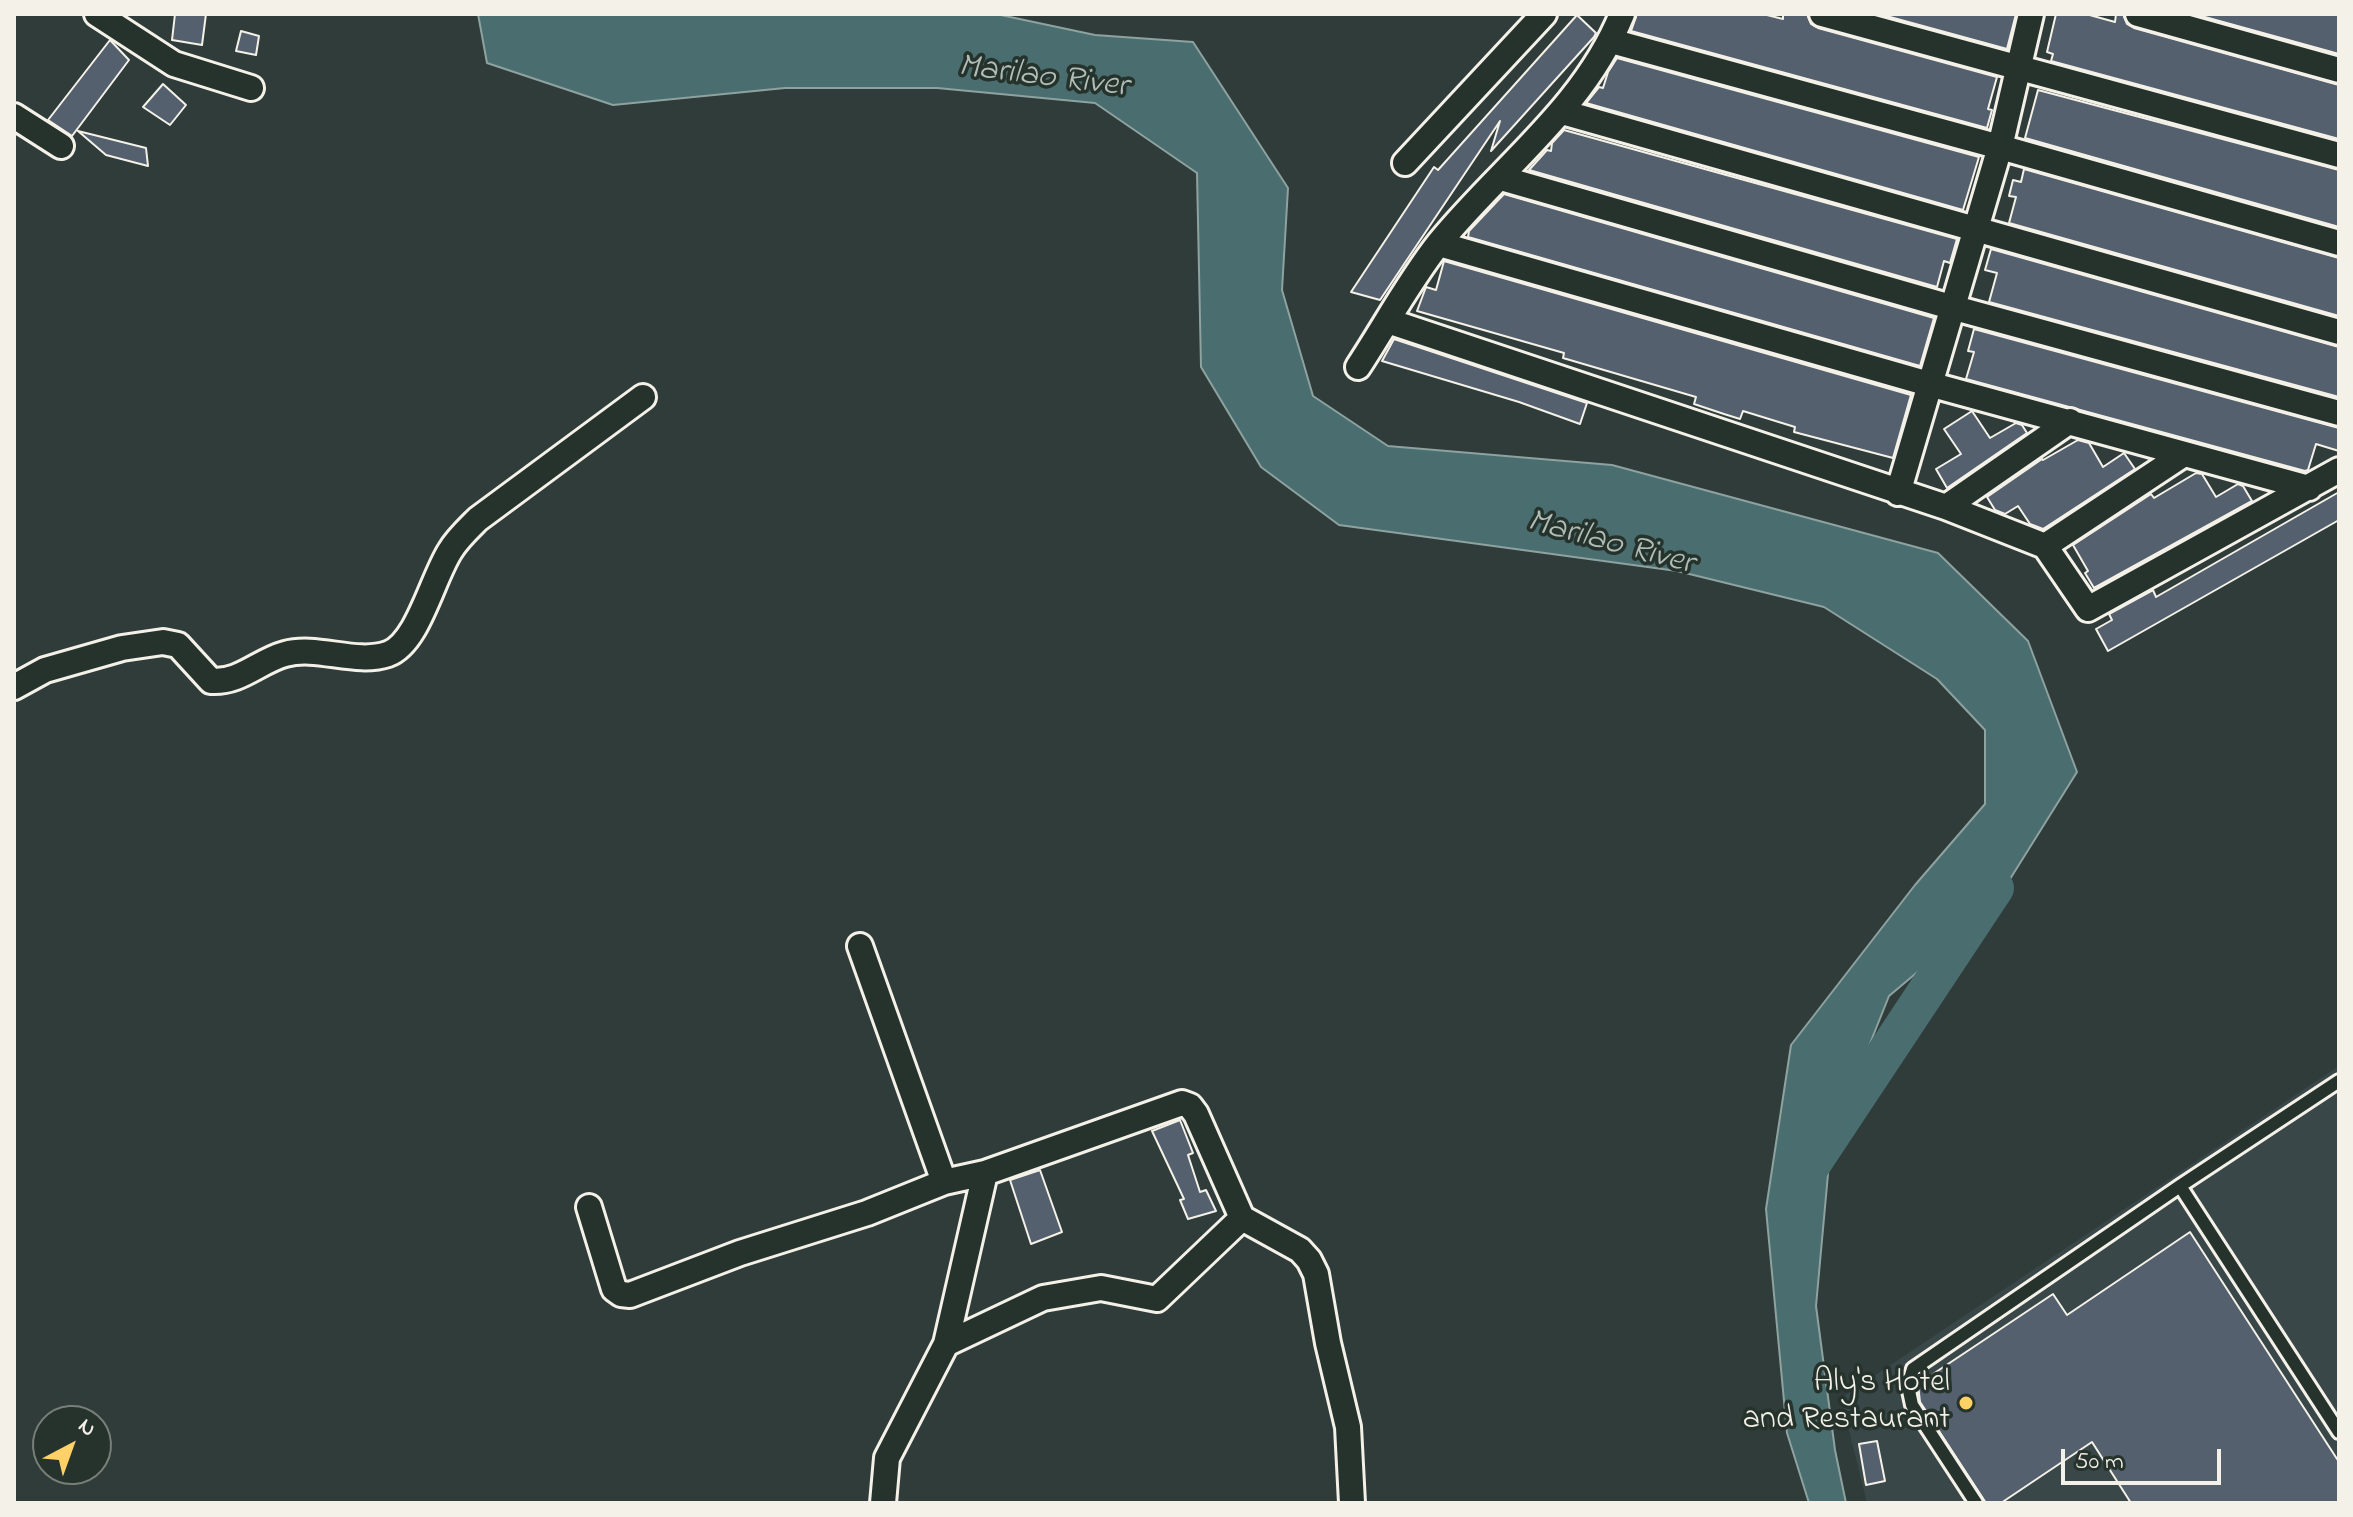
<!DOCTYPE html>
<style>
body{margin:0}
#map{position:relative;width:2353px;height:1517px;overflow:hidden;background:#2f3c3a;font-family:"Indie Flower",sans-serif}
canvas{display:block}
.frame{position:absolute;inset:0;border:16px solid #f4f1e8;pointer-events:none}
.north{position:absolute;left:32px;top:1405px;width:80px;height:80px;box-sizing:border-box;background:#26332d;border:2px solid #787f78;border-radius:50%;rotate:41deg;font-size:22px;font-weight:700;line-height:32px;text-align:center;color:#f4f1e8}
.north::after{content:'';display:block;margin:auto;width:28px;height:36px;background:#ffd166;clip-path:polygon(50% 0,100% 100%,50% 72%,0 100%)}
.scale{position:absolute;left:2061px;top:1449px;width:160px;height:36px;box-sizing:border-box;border:4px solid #f4f1e8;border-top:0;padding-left:10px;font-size:24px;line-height:28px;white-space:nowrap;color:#f4f1e8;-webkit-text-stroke:6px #26332d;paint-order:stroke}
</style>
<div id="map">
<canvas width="2353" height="1517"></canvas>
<div class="frame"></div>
<div class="north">N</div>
<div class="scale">50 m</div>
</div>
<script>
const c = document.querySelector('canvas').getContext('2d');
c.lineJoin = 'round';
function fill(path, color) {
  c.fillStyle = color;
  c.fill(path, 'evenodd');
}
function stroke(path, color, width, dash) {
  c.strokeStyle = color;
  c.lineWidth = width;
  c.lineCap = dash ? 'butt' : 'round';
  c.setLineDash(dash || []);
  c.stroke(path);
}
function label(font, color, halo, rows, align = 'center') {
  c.font = font + ' "Indie Flower",sans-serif';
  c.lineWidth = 7;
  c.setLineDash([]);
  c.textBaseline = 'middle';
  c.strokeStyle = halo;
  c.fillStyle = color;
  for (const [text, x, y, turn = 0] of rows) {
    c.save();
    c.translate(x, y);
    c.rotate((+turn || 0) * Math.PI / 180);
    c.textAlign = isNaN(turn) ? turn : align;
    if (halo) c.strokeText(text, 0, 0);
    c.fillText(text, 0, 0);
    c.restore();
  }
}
fill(new Path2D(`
 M2339 1066V1503H1867L1841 1398Z`), '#3a4749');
const water = new Path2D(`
 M478 14H996L1095 35 1193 42 1288 188 1282 290 1313 396 1388 446 1612 465 1938 553 2028 641 2077 772 1990 911 1889 996 1831 1141 1816 1306 1835 1450 1846 1503H1809L1787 1433 1766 1209 1791 1045 1915 885 1985 804V730L1937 679 1824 607 1677 571 1339 525 1261 467 1201 367 1197 173 1095 103 937 88H785L613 105 487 63Z`);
fill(water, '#4a6e6f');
stroke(water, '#8ea29f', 2);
stroke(new Path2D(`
 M1810 1167 1995 888`), '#4a6e6f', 38);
const building = new Path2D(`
 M175 14H206L202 45 172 40Z
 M1637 14H1763L1783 19V14H1807L1811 24 1818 28 1997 77 1988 109 1992 110 1987 128 1631 31Z
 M1879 14H2016L2007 49Z
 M2056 14H2086L2115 22 2116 14H2123L2127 24 2134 28 2339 85V139L2051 61 2053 54 2047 52Z
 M2194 14H2339V54Z
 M1577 15 1596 33 1594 37 1491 151 1500 121 1380 300 1351 292 1434 167 1438 170Z
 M241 31 259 36 256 55 236 51Z
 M110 40 129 60 72 136 48 120Z
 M1617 58 1979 157 1963 210 1586 103 1599 87 1603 88 1608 72Z
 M163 84 186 105 170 125 143 107Z
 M2038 90 2339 170V227L2025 138Z
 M1564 130 1957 239 1950 263 1944 261 1937 287 1529 170 1547 150 1551 151 1552 143Z
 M78 131 146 148 148 166 106 155Z
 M2024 169 2339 258V316L2009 223 2016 197 2009 196 2013 180 2021 182Z
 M1504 194 1934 318 1920 366 1468 237 1469 231Z
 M1991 249 2339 347V397L1989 302 1997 273 1985 270Z
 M1444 261 1911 395 1893 458 1794 432 1795 427 1743 411 1740 419 1724 414 1694 404 1696 397 1563 358 1564 353 1417 311 1426 287 1436 290Z
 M1974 329 2339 428V451L2316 444 2308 470 2305 471 1966 379 1974 352 1968 351Z
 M1394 339 1587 403 1580 424 1519 402 1382 361Z
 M1972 411 1990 438 2016 423 2022 425 2027 433 1947 488 1936 469 1961 454 1944 429Z
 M2078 440 2089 443 2103 467 2124 453 2135 469 2043 529 2030 524 2018 506 2005 514 1995 510 1987 497 2042 459 2043 460Z
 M2196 473 2202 474 2216 497 2238 484 2243 486 2252 501 2094 588 2085 573 2088 571 2073 545 2151 494 2154 498Z
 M2339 492V520L2108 651 2096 629 2112 620 2109 614 2153 590 2156 597Z
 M1180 1120 1193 1153 1188 1155 1200 1192 1206 1190 1216 1211 1188 1219 1180 1200 1184 1199 1152 1131Z
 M1040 1170 1062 1232 1031 1244 1010 1180Z
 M2190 1232 2339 1462V1503H2131L2092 1442 2001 1503H1986L1920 1402 1918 1384 2053 1294 2067 1315Z
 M1877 1441 1885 1481 1866 1485 1859 1444Z`);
fill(building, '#54606d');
stroke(building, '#f4f1e8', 2);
const lane = new Path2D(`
 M2180 1186 2339 1432
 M1976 1503 1912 1405 1908 1386 1913 1369 2180 1186 2339 1081`);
const street = new Path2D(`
 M97 14 174 64 251 88
 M1822 14 2339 155
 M2138 14 2339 70
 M1611 41 2000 147 2339 243
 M1562 112 2339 332
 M14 116 61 146
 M1405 163 1544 14
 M1501 178 1951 307 2339 413
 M1439 244 1929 384 2309 488
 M1388 321 1946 507 2045 546 2088 609 2339 470
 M1358 367C1385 326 1409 281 1439 243 1501 167 1584 108 1622 14
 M1898 493 2000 147 2031 14
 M1946 507 2070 421
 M2045 546 2184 454
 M14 687 45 670 122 648 163 642 178 645 211 681C240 683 259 661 285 654 318 645 355 665 388 654 418 643 432 579 450 551 457 539 468 529 478 519L643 397
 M860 946 944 1182
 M589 1207 614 1289 621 1294 630 1295 740 1253 867 1213 944 1182 985 1173 1182 1103 1190 1106 1196 1114 1242 1218 1300 1250 1309 1260 1316 1274 1328 1343 1348 1427 1352 1503
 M946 1344 1043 1298 1101 1288 1157 1299 1242 1218
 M883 1503 887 1458 946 1344 985 1173`);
stroke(lane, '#f4f1e8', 18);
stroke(street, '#f4f1e8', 30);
stroke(lane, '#26332d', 12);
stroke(street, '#26332d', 24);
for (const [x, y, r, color] of [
 [1966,1403,8,"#ffd166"]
]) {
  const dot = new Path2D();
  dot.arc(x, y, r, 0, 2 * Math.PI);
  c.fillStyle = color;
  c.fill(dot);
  stroke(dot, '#26332d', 3);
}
label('32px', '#f4f1e8', '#26332d', [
 ["Aly's Hotel",1950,1385],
 ["and Restaurant",1950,1422]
], 'right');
label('italic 34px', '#b0bdb8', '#26332d', [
 ["Marilao River",1043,79,7],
 ["Marilao River",1610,545,15]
]);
</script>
